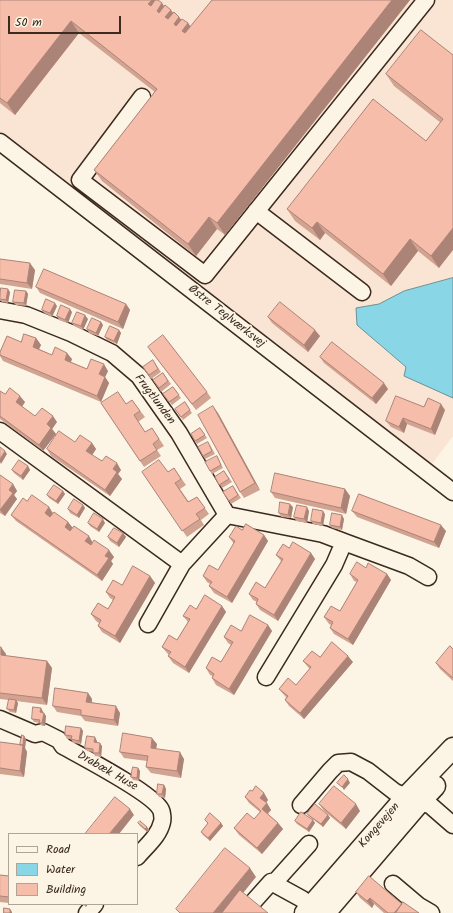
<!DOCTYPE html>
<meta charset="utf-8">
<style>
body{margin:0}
#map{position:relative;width:453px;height:913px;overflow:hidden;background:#fcf5e5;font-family:Kalam,sans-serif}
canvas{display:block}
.legend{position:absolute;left:8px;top:833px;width:130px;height:72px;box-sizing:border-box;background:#fcf5e5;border:1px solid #afa495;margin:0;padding:5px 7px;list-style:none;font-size:12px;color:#3b2a1e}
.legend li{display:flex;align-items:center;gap:8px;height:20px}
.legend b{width:20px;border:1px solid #afa495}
.scale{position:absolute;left:8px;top:16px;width:113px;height:18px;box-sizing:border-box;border:2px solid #3b2a1e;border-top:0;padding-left:5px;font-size:12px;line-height:14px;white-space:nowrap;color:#3b2a1e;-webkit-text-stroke:3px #fcf5e5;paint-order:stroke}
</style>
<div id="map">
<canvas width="453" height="913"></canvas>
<ul class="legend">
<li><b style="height:5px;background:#fcf5e5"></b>Road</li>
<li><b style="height:11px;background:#88d6e6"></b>Water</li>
<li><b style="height:11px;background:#f5bdaa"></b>Building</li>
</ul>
<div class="scale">50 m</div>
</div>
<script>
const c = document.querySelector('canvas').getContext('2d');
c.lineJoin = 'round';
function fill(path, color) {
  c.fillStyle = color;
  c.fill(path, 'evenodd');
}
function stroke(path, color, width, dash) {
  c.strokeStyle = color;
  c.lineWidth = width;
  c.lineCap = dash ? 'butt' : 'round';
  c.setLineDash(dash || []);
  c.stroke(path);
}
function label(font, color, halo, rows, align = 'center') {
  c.font = font + ' Kalam,sans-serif';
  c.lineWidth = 3.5;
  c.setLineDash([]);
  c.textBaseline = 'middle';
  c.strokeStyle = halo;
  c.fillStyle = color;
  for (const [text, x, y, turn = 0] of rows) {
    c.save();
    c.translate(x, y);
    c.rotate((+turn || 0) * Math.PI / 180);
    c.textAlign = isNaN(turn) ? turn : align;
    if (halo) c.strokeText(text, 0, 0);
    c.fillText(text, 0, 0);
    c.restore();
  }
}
fill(new Path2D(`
 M0 0H453V278L404 291 379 304 356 308 379 345 406 367 404 376 453 398V436L429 468 0 134Z`), '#fae4d3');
const water = new Path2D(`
 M453 278V398L404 376 406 367 357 325 356 308 379 304 404 291Z`);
fill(water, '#88d6e6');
stroke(water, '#699196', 1);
const minor = new Path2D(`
 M142 97 80 180 205 275 426 0
 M0 142 453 492
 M256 211 362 292
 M0 310 26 315 71 333 112 353 139 376 179 433 227 515
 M0 431 182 564
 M148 624 182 564 227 515 323 534 344 542
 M266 677 334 565 344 542 409 566 428 577
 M0 719 35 734 43 732 59 740 63 746C81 756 154 794 161 810 162 812 163 819 162 822 159 836 146 846 137 857
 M301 805 330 771 338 763 351 762 368 771 395 792 419 803 430 805 453 825
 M274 883 309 844
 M393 884 419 906 431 913
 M254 901 271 882 302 899 318 913
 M87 913 95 904`);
const major = new Path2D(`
 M305 913 406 797 453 748
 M325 913 419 803 435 786`);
stroke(minor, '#3b2a1e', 19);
stroke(major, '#3b2a1e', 23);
stroke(minor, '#fcf5e5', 16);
stroke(major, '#fcf5e5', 20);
fill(new Path2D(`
 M0 0 164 6 179 17 181 20 188 23 191 27 212 0H410L225 235 217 229 196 256 102 181 94 170 155 92 79 33 15 115 0 103Z
 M453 55 439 268 418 251 391 286 325 233 320 240 295 221 287 209 426 141 441 123 394 86 386 74Z
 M0 259 35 270 32 289 0 284Z
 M36 287 126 304 130 310 123 329 40 293Z
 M26 291 28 294 26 306 16 305 13 302Z
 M10 292 8 303 2 302 0 300V294Z
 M57 306 52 317 44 313 42 310Z
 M72 312 68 323 59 320 57 316Z
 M268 317 320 336 308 352 272 323Z
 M88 319 83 330 74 326 72 323Z
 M101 322 103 325 98 336 89 333 87 329Z
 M119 330 121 333 117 344 107 340 105 337Z
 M36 338 41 345 39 349 52 355 72 359 71 362 87 369 108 371 105 377 109 383 101 402 3 361 0 356V352L21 342Z
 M148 347 207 392 211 398 196 410Z
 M320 357 388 389 376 404 324 363Z
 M153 360 161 372 151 379 143 367Z
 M163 373 171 384 161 392 153 380Z
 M173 387 181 398 172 405 163 394Z
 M0 391 5 394 25 402 22 407 35 416 57 422 52 429 56 434 43 451 0 419Z
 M132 400 145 417 138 422 145 432 152 428 164 446 157 450 161 456 144 467 101 403 126 404Z
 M185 402 192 413 183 420 175 409Z
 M424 407 445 410 435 435 407 424 404 433 391 427 386 421Z
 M218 413 260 490 244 498 240 492Z
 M200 428 207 438 197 444 191 434Z
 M75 442 92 443 96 449 92 455 102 461 121 470 118 474 122 479 110 496 51 456 47 449Z
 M210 445 215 454 205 459 203 456Z
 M217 456 223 468 212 474 210 471Z
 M28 466 30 470 23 480 14 473 12 470Z
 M174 468 186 485 180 489 189 502 197 497 209 514 201 520 204 525 187 537 142 472H168Z
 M224 471 232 482 222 488 215 477Z
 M0 475 13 484 17 491 14 495 17 499 5 516 0 513Z
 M233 486 241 498 231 504 223 492Z
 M345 489 350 496 346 514 275 498 271 492Z
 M63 491 65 494 58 504 49 498 47 495Z
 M27 501 49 507 53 513 68 522 72 528 114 557 111 561 113 564 102 581 16 521 11 515Z
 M83 505 85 508 79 518 70 513 68 509Z
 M293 507 291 518 281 517 279 513Z
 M309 511 307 523 296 521 294 517Z
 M352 511 446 531 439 548 357 517Z
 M325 514 323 526 313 524 311 521Z
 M344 519 342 530 332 528 330 525Z
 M88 523H105L99 532 90 526Z
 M242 530 264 535 268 541 232 603 214 593 209 586 210 584 207 582 203 576 218 570 234 544 229 537Z
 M123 533 126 537 119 547 110 541 108 537Z
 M289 548 311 553 315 559 278 621 260 610 256 604 257 602 253 600 249 594 265 588 281 561 276 555Z
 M366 568 387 574 391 580 353 645 334 634 330 628 331 625 329 624 324 617 340 611 357 582 354 581 350 574Z
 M150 576 155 583 120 643 102 632 98 626 99 623 96 621 91 614 108 609 113 600 110 598 106 592 122 585Z
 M222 606 226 612 189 673 173 663 168 656 169 655 167 653 162 647 177 640 188 622 183 616 196 609Z
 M268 625 272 631 234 695 216 685 212 678 213 676 210 675 206 668 221 662 231 645 228 643 224 637 241 631Z
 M0 647 6 654V656L47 661 52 668 47 705 16 701 18 703 16 713 10 712 7 709 9 700 0 699Z
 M453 649V681L440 669 436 663Z
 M320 657 353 662 304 719 289 706 285 700 286 697 284 695 279 689 296 685 310 669 308 667 303 661Z
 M88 693 92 699V702L120 713 118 726 85 721 81 716 57 712 53 706Z
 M41 708 43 712V713L46 716 45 726H42L40 723 34 722 32 719Z
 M81 728 83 731 81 744 73 743 71 739H67L65 735Z
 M24 736 26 739 25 748 27 752 24 777 0 774V742L20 745Z
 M97 741V743L102 746 101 757 95 756 93 752 87 751 85 748Z
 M157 744 156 749 184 759 181 778 151 773 146 767 147 761 124 758 120 752Z
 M138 768 140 771 139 781 133 780 131 777Z
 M164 785 166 789 165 798 159 797 157 794Z
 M252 791 264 793 268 800 266 802 271 810 268 814 278 823 283 829 262 854 239 835 234 828 254 819 260 812 249 803 245 797Z
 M319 804 360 811 346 829 324 811Z
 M307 814 328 815 330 818 323 827 310 817Z
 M205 820 221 823 223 826 210 841 203 835 201 832 208 824Z
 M313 820 315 823 309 832 297 824 295 821Z
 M138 823 147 827 149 830 147 832 140 826Z
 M0 875 9 876V903L0 902Z
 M356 892 402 904 419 913H384L374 904 372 908 360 898Z`), '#d3a392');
fill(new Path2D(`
 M152 0H156L162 3 169 13 171 10 177 19 179 17 186 26 188 23 196 35 191 42 148 4Z
 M392 0H410L225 235 217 223Z
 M71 21 79 33 15 115 7 103Z
 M209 217 217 229 196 256 188 244Z
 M317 222 325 233 320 240 312 228Z
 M453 228V250L439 268 431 256Z
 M410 239 418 251 391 286 383 274Z
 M30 263 35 270 32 289 27 283Z
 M8 289 10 292 8 303 6 300Z
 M26 291 28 294 26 306 24 303Z
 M55 303 57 306 52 317 50 313Z
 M126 304 130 310 123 329 118 322Z
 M70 309 72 312 68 323 65 320Z
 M85 315 88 319 83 330 81 326Z
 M101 322 103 325 98 336 96 333Z
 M119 330 121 333 117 344 114 341Z
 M315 330 320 336 308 352 304 345Z
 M36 338 41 345 37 353 33 347Z
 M67 353 72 359 69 366 65 360Z
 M104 364 108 371 105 377 109 383 101 402 97 396 99 374Z
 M384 383 388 389 376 404 372 398Z
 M20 396 25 402 20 409 16 402Z
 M441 404 445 410 435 435 431 429Z
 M213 406 218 413 260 490 255 483Z
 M53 416 57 422 52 429 56 434 43 451 39 445 47 424Z
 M403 418 407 424 404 433 399 427Z
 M92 443 96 449 91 457 86 451Z
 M5 451 7 454 1 464 0 462V459Z
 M117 463 121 470 118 474 122 479 110 496 105 490 113 469Z
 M28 466 30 470 23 480 21 476Z
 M13 484 17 491 14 495 17 499 5 516 0 510 9 490Z
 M345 489 350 496 346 514 341 508Z
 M63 491 65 494 58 504 56 501Z
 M290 504 293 507 291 518 288 515Z
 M83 505 85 508 79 518 77 515Z
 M49 507 53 514 49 520 45 513Z
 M307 507 309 511 307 523 304 519Z
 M323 511 325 514 323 526 321 523Z
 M342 515 344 519 342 530 340 527Z
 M103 519 105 523 99 532 97 529Z
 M68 522 73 528 69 533 65 527Z
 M441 525 446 531 439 548 434 542Z
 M123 533 126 537 119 547 117 543Z
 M264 535 268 541 232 603 227 597Z
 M89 536 93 543 90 548 85 541Z
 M109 550 114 557 111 561 113 564 102 581 97 575 105 556Z
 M311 553 315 559 278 621 274 615Z
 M387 574 391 580 353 645 348 639Z
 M150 576 155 583 120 643 115 636Z
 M222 606 226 612 189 673 185 667Z
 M268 625 272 631 234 695 229 689Z
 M1 647 6 654 5 662 1 655Z
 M348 656 353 662 304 719 300 713Z
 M47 661 52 668 47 705 42 698Z
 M88 693 92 699 91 708 86 702Z
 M16 700 18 703 16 713 14 710Z
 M116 706 120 713 118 726 114 720Z
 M41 708 43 712V716L40 712Z
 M44 713 46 716 45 726 42 723Z
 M81 728 83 731 81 744 79 741Z
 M24 736 26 739 25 748 27 752 24 777 20 771Z
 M95 737 97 741V745L94 742Z
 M152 738 157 744 155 754 151 748Z
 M100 743 102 746 101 757 99 753Z
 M180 752 184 759 181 778 177 771Z
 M138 768 140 771 139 781 137 778Z
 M348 779 350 783 344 790 342 787Z
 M164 785 166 789 165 798 162 794Z
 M264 793 268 800 265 804 260 798Z
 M267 803 271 810 266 815 262 809Z
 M356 804 360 811 346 829 341 823Z
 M130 809 134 815 119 834H109Z
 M328 815 330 818 323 827 321 824Z
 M313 820 315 823 309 832 307 829Z
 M221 823 223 826 210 841 208 838Z
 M278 823 283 829 262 854 257 848Z
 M147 827 149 830 147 832 145 829Z
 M250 868 256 877 227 913H213Z
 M370 898 374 904 372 908 367 901Z
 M83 904H88L86 907Z
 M10 909 12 912V913H10Z`), '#ac8477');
const building = new Path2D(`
 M0 0H152L148 4 151 6 155 0H158L162 3 157 11 159 13 165 5 171 10 165 17 168 19 174 12 179 17 174 24 176 26 182 19 188 23 182 31 185 33 212 0H392L217 223 209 217 188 244 94 170 157 89 71 21 7 103 0 98Z
 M421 30 453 55V228L431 256 410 239 383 274 317 222 312 228 287 209 373 99 426 141 443 119 386 74Z
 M0 259 30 263 27 283 0 279Z
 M44 269 126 304 118 322 36 287Z
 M1 288 8 289 6 300 0 299Z
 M15 290 26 291 24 303 13 302Z
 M46 299 55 303 50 313 42 310Z
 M280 302 315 330 304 345 268 317Z
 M61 305 70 309 65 320 57 316Z
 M77 312 85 315 81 326 72 323Z
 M92 318 101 322 96 333 87 329Z
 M110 326 119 330 114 341 105 337Z
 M24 334 36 338 33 347 52 355 55 347 67 353 65 360 87 369 91 359 104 364 99 374 105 377 97 396 0 355V352L7 336 21 342Z
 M163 335 207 392 192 404 148 347Z
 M332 342 384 383 372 398 320 357Z
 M153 360 158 369 149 375 143 367Z
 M163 373 168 381 159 388 153 380Z
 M173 387 179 395 169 402 163 394Z
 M10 388 20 396 16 402 35 416 42 408 53 416 47 424 51 428 39 445 0 416V391L5 394Z
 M118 392 126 404 132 400 140 411 134 415 145 432 152 428 159 439 153 444 157 450 140 461 101 403Z
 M396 396 424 407 428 398 441 404 431 429 403 418 399 427 386 421Z
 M185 402 190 410 181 417 175 409Z
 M213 406 255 483 240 492 198 415Z
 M200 428 205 435 195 441 191 434Z
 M59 431 75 442 80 435 92 443 86 451 102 461 106 456 117 463 113 469 117 472 105 490 47 449Z
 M208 442 212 451 203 456 198 447Z
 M0 447 5 451 0 459Z
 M217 456 221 465 210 471 205 462Z
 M19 460 28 466 21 476 12 470Z
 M159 460 168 472 174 468 181 479 175 483 188 502 197 497 205 508 196 514 200 519 182 531 142 472Z
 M224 471 229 479 219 485 215 477Z
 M275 473 345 489 341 508 271 492Z
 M0 475 13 484 9 490 13 493 0 510Z
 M54 485 63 491 56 501 47 495Z
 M233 486 238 495 229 501 223 492Z
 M359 494 441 525 434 542 352 511Z
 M32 495 49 507 45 513 50 517 54 512 68 522 65 527 70 531 74 526 89 536 85 541 91 545 94 540 109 550 105 556 109 558 97 575 11 515 23 498 27 501Z
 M74 499 83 505 77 515 68 509Z
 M280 502 290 504 288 515 279 513Z
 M297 505 307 507 304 519 294 517Z
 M313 509 323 511 321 523 311 521Z
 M94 513 103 519 97 529 88 523Z
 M332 513 342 515 340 527 330 525Z
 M246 524 264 535 227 597 209 586 212 582 203 576 209 565 218 570 235 541 229 537 236 526 242 530Z
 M114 528 123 533 117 543 108 537Z
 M293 542 311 553 274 615 256 604 258 599 249 594 256 582 265 588 283 559 276 555 283 544 289 548Z
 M357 562 366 568 368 563 387 574 348 639 330 628 333 622 324 617 331 606 340 611 358 580 350 574Z
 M133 566 150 576 115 636 98 626 101 620 91 614 98 603 108 609 115 597 106 592 113 580 122 585Z
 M205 595 222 606 185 667 168 656 171 652 162 647 169 635 177 640 190 619 183 616 190 605 196 609Z
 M250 615 268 625 229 689 212 678 214 674 206 668 212 657 221 662 233 642 224 637 231 625 241 631Z
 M332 642 348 656 300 713 285 700 288 696 279 689 288 678 296 685 311 667 303 661 312 651 320 657Z
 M450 646 453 649V678L436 663Z
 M0 647H1V655L47 661 42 698 0 693Z
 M55 688 88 693 86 702 116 706 114 720 81 715V710L53 706Z
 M9 699 16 700 14 710 7 709Z
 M33 707 41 708 40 712 44 713 42 723H39L40 720 32 719Z
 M66 726 81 728 79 741 71 739 72 736 65 735Z
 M123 733 152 738 151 748 180 752 177 771 146 767 148 756 120 752Z
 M22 735 24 736 23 745H20Z
 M87 736 95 737 94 742 100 743 99 753H93V749L85 748Z
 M0 742 23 745 20 771 0 768Z
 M133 767 138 768 137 778 131 777Z
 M344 775 348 779 342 787 337 783Z
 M158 784 164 785 162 794H157Z
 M256 786 264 793 260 798 267 803 262 809 278 823 257 848 234 828 247 813 254 819 261 811 245 797 250 790 252 791Z
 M334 786 356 804 341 823 319 804Z
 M115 797 130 809 109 834H85Z
 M315 804 328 815 321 824 307 814Z
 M301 812 313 820 307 829 295 821Z
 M210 813 221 823 208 838 201 832 208 823 205 820Z
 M140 821 147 827 145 829 138 823Z
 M225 848 250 868 213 913H180L176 909Z
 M0 875 9 876V897L0 896Z
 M369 876 402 904 394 913H388L370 898 367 901 356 892Z
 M240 890 268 913H222Z
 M403 902 419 913H396Z
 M4 908 10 909V913H4Z`);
fill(building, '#f5bdaa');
stroke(building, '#ac8477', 1);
label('12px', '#3b2a1e', '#fcf5e5', [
 ["Østre Teglværksvej",226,317,38],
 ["Frugtlunden",154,400,53],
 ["Drabæk Huse",107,772,30],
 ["Kongevejen",380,826,-49]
]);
</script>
